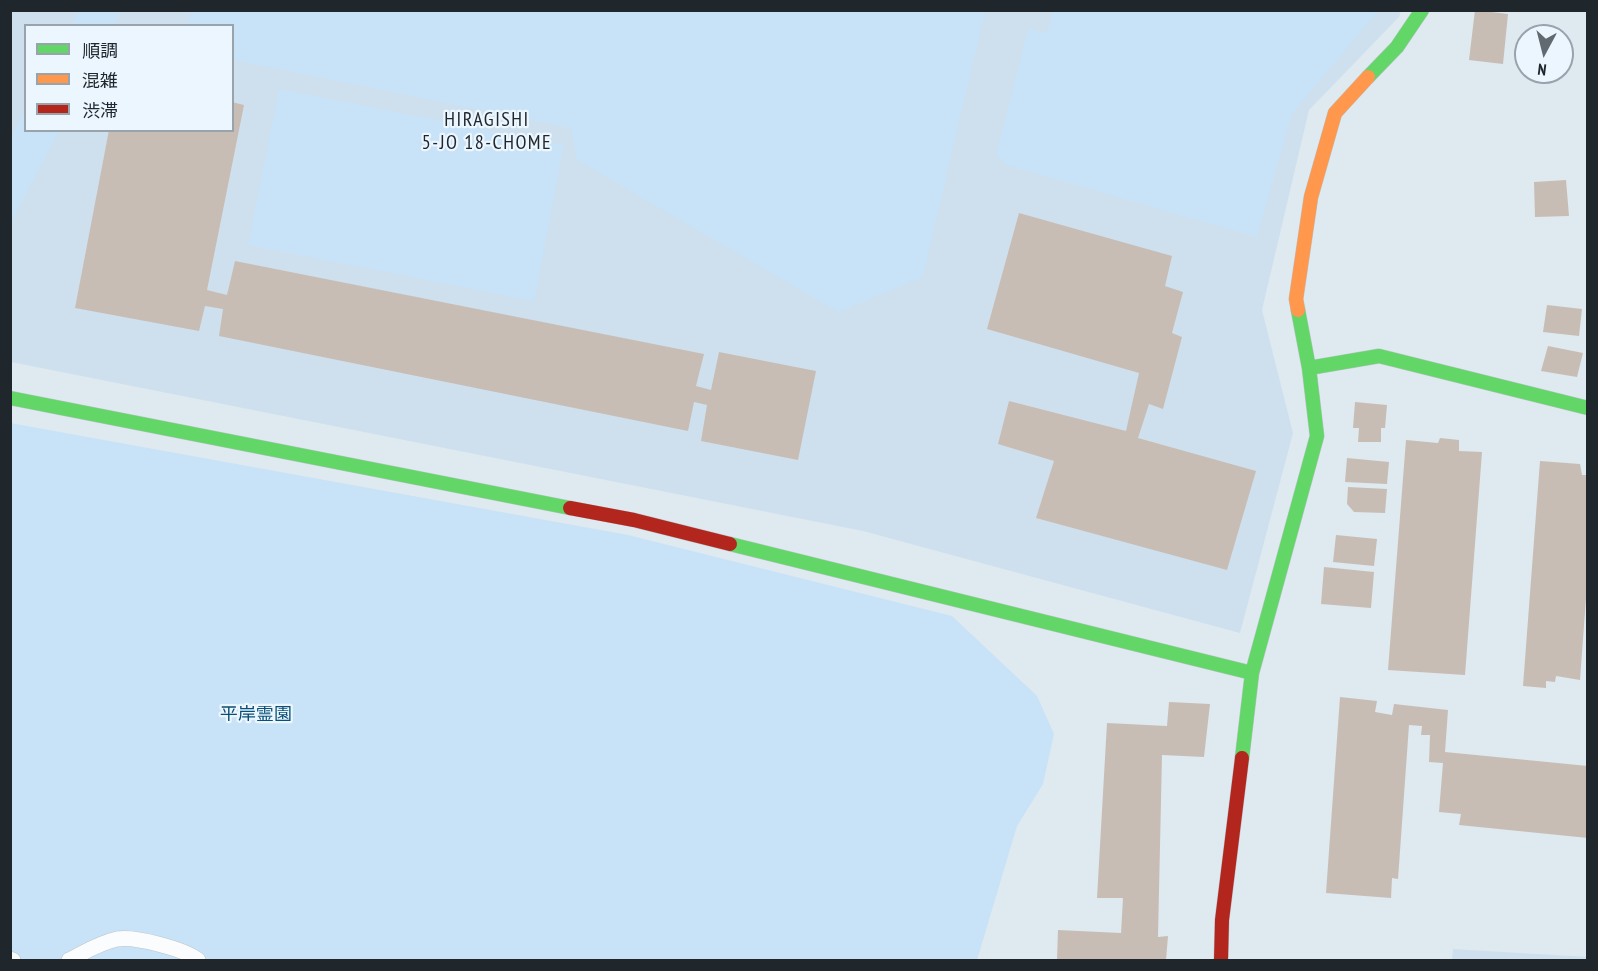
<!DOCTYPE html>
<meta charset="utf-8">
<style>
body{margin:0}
#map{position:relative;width:1598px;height:971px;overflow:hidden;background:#dfe9f0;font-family:"PT Sans Narrow","Noto Sans JP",sans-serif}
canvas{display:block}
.frame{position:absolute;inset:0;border:12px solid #1f262c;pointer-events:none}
.legend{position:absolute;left:24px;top:24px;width:210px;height:108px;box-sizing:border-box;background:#ebf6ff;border:2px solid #99a3ab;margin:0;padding:8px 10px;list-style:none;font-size:18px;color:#1f262c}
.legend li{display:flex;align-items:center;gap:12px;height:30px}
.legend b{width:30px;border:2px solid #99a3ab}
.north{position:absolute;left:1514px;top:24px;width:60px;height:60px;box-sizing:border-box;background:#ebf6ff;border:2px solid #99a3ab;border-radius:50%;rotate:187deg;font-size:16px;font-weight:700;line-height:24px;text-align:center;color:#1f262c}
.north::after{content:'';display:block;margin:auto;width:21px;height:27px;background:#626a71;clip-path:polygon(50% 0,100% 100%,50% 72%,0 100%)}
</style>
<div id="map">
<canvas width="1598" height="971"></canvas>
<div class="frame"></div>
<ul class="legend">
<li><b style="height:8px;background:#63d668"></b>順調</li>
<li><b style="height:8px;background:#ff974d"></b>混雑</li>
<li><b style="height:8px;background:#b3261e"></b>渋滞</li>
</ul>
<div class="north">N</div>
</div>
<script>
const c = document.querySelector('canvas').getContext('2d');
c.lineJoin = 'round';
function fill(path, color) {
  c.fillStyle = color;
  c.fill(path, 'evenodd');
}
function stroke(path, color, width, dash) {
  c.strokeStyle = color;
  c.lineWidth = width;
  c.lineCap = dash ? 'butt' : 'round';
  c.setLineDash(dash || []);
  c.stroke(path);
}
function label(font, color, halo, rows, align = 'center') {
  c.font = font + ' "PT Sans Narrow","Noto Sans JP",sans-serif';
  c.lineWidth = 4.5;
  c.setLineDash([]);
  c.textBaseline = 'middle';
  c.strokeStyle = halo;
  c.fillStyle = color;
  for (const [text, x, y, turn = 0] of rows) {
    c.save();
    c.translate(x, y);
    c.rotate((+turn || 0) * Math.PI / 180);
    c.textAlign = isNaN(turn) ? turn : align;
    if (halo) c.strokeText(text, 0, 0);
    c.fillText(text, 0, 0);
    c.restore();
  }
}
fill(new Path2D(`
 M10 11H1401L1399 17 1309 110 1262 310 1293 433 1240 633 863 531 11 362ZM26 26H232V130H26Z
 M1453 949 1587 957V960H1452Z`), '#cee0ee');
fill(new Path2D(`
 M79 11V10L122 11 114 25H71Z
 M191 11 985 10V11L923 277 838 312 577 160 571 128 233 60 232 26 188 25Z
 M1053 11V10L1378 11 1292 114 1257 237 1006 165 996 155 1028 29 1047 33Z
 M279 89 564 145 534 301 248 245Z
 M25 110 26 130 59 131 11 223V138Z
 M10 423 628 535 952 616 1037 696 1054 734 1043 784 1017 826 977 960H11Z`), '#c8e2f7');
fill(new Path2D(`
 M1475 10 1508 14 1503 64 1469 60Z
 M232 102 244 105 207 290 227 295 235 261 704 354 696 386 711 390 719 352 816 371 798 460 701 441 707 405 694 402 688 431 219 336 223 309 205 306 199 331 75 308 109 130H232Z
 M1566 180 1569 216 1535 217 1534 182Z
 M1019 213 1172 256 1165 286 1183 292 1172 333 1182 337 1163 409 1149 404 1138 438 1256 471 1227 570 1036 518 1054 461 998 444 1009 401 1126 431 1139 373 987 329Z
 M1547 305 1582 309 1579 336 1543 332Z
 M1548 346 1583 353 1577 377 1541 371Z
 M1355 402 1387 405 1385 428H1381V442H1358L1359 428H1353Z
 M1440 438 1459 440V451L1482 452 1465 675 1388 670 1406 440 1438 443Z
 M1347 458 1389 462 1387 484 1345 482Z
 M1540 461 1580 464 1582 475H1588V571L1580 680 1556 676 1555 682 1546 681V688L1523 686Z
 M1348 487 1387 489 1385 513 1354 512 1347 504Z
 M1336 535 1377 539 1374 566 1333 562Z
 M1324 567 1374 572 1371 608 1321 604Z
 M1340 697 1377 701 1375 712 1392 715 1394 704 1448 710 1445 752 1588 766V838L1459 825 1461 814 1439 812 1443 763 1429 762 1430 735H1421L1422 726 1409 725 1398 879 1392 878 1391 898 1326 893Z
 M1169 702 1210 704 1204 757 1162 755 1158 937 1168 936 1166 960H1057L1058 930 1121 933 1123 898H1097L1107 723 1167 726Z`), '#c8bdb4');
const lane = new Path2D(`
 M10 959 13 960
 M69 960C85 952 99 943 117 939 135 936 184 949 198 960`);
const fast = new Path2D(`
 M1368 77 1397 47 1422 10
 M1309 368 1379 356 1588 408
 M10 398 570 508
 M730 544 1252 673
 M1242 758 1252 673 1317 436 1309 368 1298 310`);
const slow = new Path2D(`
 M1298 310 1296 299 1311 197 1335 113 1368 77`);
const jam = new Path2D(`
 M570 508 634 520 730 544
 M1221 960 1222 920 1242 758`);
stroke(lane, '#bcc5ca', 16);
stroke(fast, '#bcc5ca', 15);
stroke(slow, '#bcc5ca', 15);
stroke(jam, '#bcc5ca', 15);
stroke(lane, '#fafcfd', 15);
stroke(fast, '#63d668', 14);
stroke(slow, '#ff974d', 14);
stroke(jam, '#b3261e', 14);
label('18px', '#094f77', '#ebf6ff', [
 ["平岸霊園",256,715]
]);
c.letterSpacing = '1.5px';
label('20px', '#1f262c', '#ebf6ff', [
 ["HIRAGISHI",487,120],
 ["5-JO 18-CHOME",487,143]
]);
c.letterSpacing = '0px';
</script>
